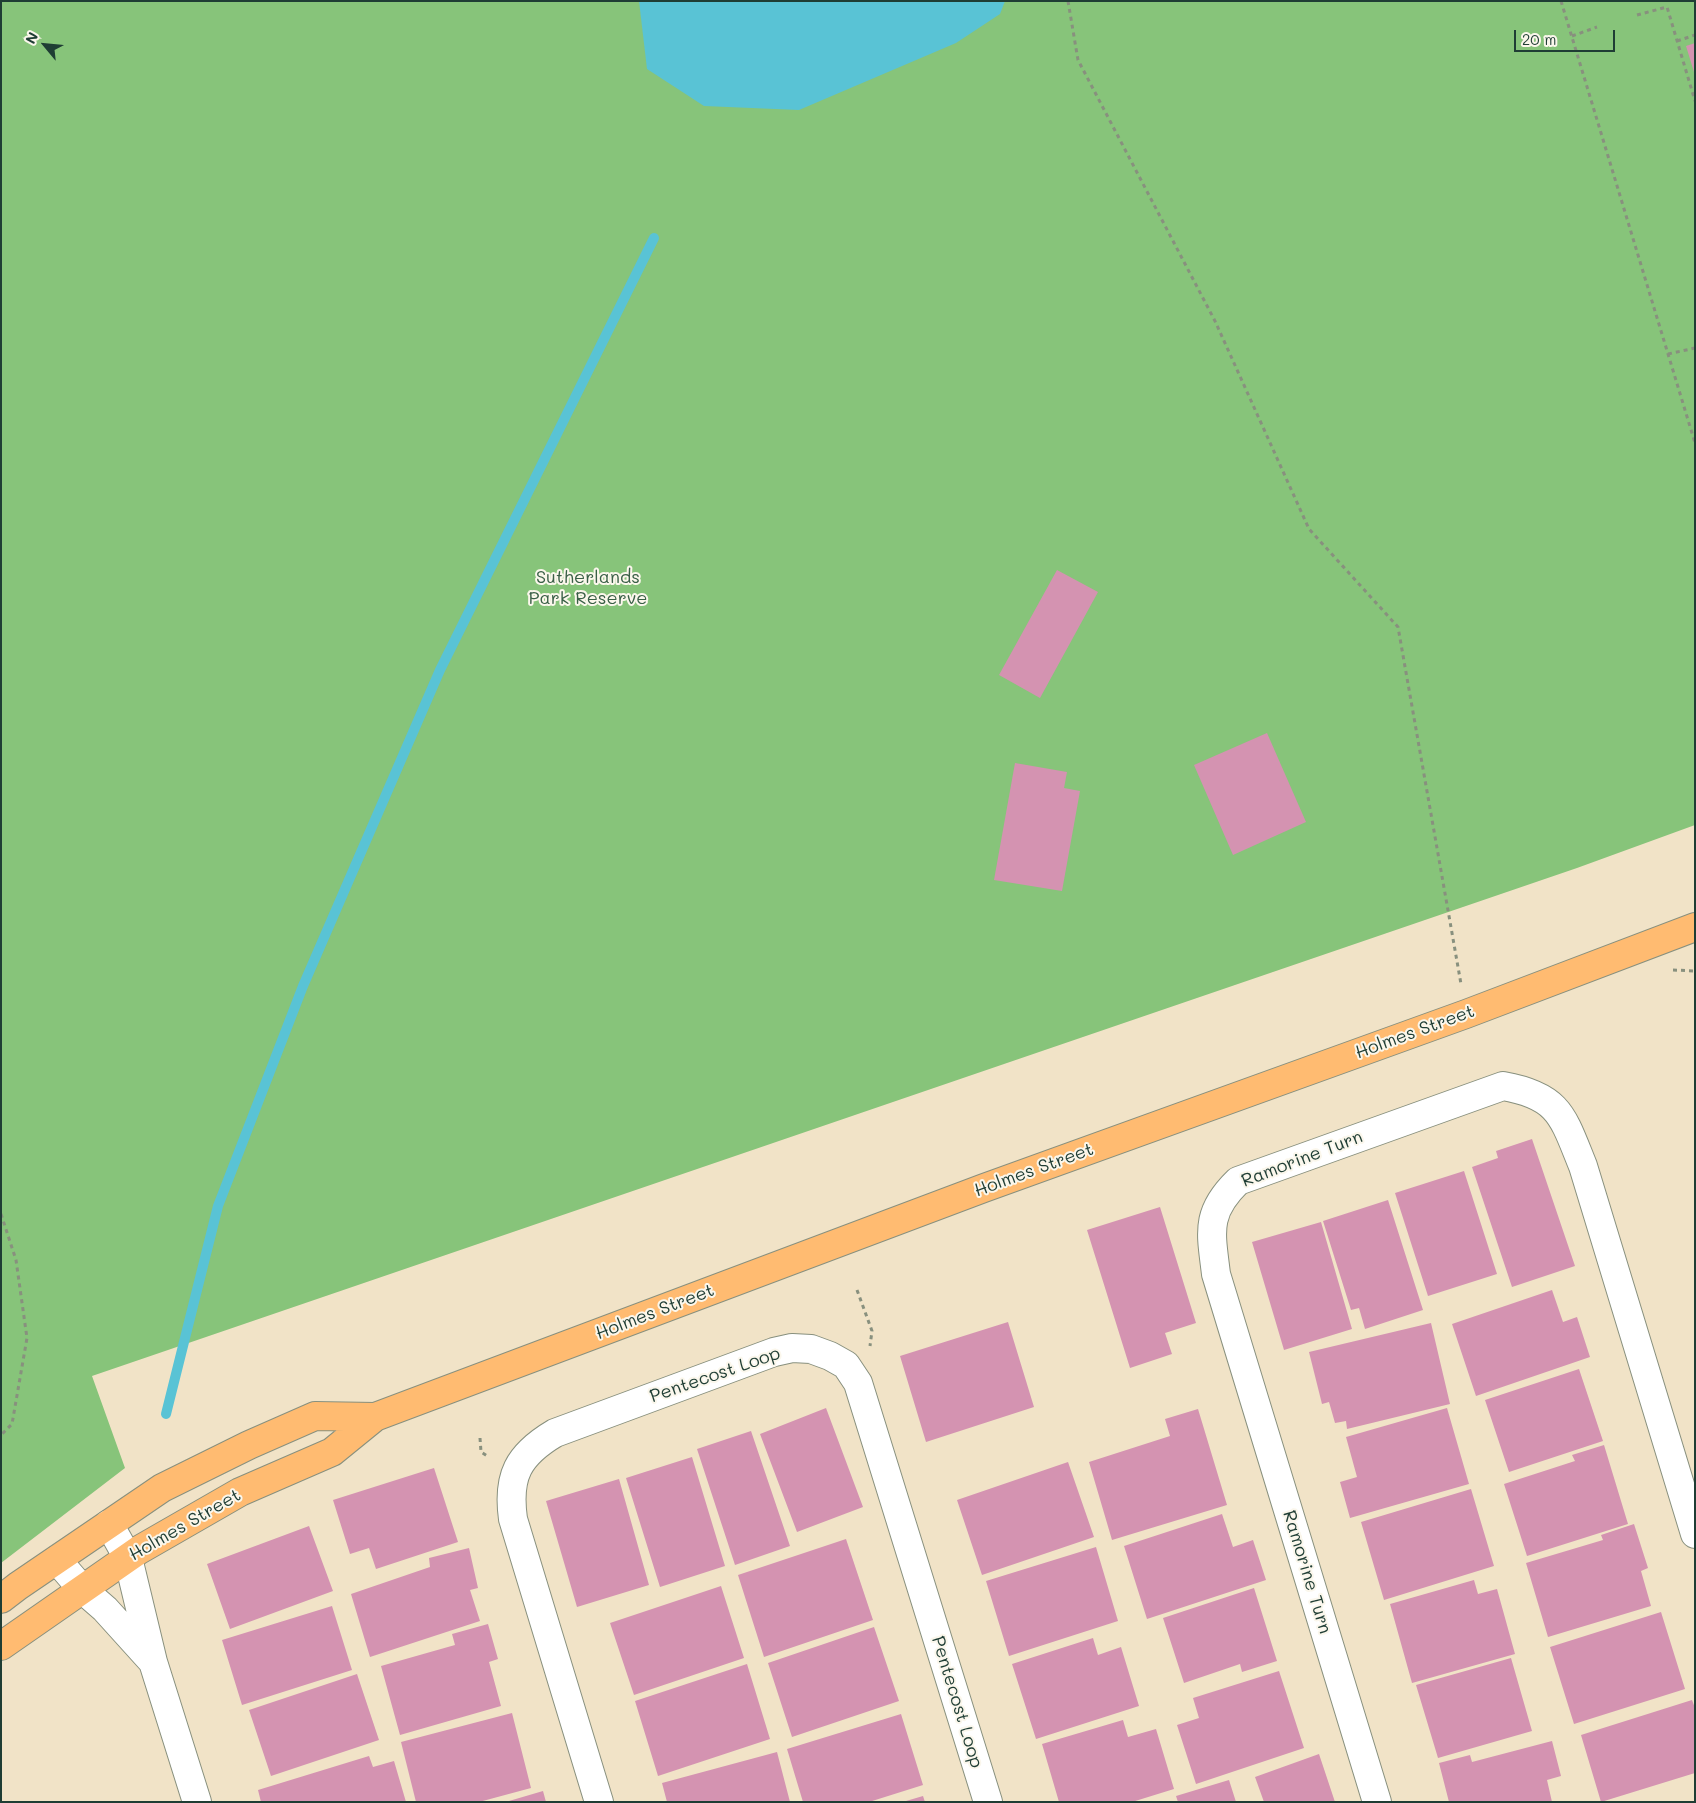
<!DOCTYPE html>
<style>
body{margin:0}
#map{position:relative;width:1696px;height:1803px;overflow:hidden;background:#f1e3c7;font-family:Mali,sans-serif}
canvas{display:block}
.frame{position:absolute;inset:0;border:2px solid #1f3d34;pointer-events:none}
.north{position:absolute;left:20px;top:20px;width:50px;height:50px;-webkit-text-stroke:4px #fbf7ec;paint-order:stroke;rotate:298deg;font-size:14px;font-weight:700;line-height:20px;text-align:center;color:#1f3d34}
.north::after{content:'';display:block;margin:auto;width:18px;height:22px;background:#1f3d34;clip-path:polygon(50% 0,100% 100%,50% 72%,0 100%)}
.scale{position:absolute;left:1514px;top:30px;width:101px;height:22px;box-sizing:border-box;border:2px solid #1f3d34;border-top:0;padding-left:6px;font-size:15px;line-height:18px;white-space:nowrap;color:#1f3d34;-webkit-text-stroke:4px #fbf7ec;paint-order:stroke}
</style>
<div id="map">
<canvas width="1696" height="1803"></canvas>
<div class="frame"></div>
<div class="north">N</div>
<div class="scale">20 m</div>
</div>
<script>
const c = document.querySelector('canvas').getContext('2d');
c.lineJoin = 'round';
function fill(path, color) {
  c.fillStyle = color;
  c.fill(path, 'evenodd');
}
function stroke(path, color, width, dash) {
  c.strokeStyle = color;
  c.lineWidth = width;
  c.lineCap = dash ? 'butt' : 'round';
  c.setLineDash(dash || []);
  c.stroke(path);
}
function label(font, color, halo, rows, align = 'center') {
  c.font = font + ' Mali,sans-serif';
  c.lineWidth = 4;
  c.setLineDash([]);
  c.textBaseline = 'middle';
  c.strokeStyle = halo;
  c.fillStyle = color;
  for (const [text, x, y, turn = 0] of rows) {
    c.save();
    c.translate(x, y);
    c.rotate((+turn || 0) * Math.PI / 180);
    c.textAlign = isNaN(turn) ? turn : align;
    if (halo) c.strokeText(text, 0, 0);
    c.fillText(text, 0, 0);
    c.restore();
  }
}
fill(new Path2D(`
 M1 1H1695V825L1577 868 92 1376 125 1468 1 1563Z`), '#87c47a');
fill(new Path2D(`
 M639 1H1005L1000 14 956 43 799 110 704 106 647 69Z`), '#59c3d5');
stroke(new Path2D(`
 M166 1414 218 1206 303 986 440 670 654 238`), '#59c3d5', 10);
fill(new Path2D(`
 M1695 43V72H1694L1686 46Z
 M1057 570 1098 592 1040 698 999 675Z
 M1267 733 1306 822 1233 855 1194 765Z
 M1015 763 1067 772 1064 788 1080 791 1062 891 994 880Z
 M1532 1139 1575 1266 1512 1287 1472 1167 1498 1158 1496 1151Z
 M1464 1171 1497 1274 1428 1296 1395 1193Z
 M1388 1200 1423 1310 1365 1329 1359 1308 1351 1310 1323 1221Z
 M1160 1207 1196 1323 1165 1333 1172 1354 1130 1368 1087 1230Z
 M1321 1222 1352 1329 1284 1350 1252 1242Z
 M1552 1290 1563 1322 1577 1317 1590 1357 1476 1396 1452 1324Z
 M1008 1322 1034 1407 926 1442 900 1356Z
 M1431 1323 1450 1404 1347 1429 1346 1421 1335 1423 1329 1402 1322 1404 1309 1352Z
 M1579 1369 1603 1441 1509 1472 1485 1400Z
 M826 1408 863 1507 797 1532 760 1434Z
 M1447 1408 1469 1484 1350 1518 1340 1482 1357 1477 1346 1437Z
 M1198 1409 1227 1505 1112 1540 1089 1462 1170 1436 1165 1419Z
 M751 1431 790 1546 735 1565 697 1449Z
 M1604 1445 1628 1524 1527 1556 1504 1484 1575 1461 1572 1455Z
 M692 1457 725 1566 660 1587 626 1478Z
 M1068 1462 1094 1537 982 1575 957 1500Z
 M434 1468 458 1542 376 1569 369 1548 350 1554 333 1500Z
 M619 1479 649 1585 577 1607 546 1501Z
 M1471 1489 1494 1566 1384 1600 1361 1522Z
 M1222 1514 1233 1547 1253 1540 1266 1580 1147 1619 1124 1546Z
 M1634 1524 1648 1568 1641 1571 1651 1606 1548 1637 1526 1563 1603 1540 1601 1535Z
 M309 1526 333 1591 230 1629 207 1564Z
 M846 1539 873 1620 764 1657 738 1575Z
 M1096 1547 1118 1621 1009 1656 986 1581Z
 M469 1548 478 1588 470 1590 480 1621 370 1657 351 1594 430 1567 429 1558Z
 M1474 1580 1478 1594 1497 1589 1515 1654 1412 1683 1390 1604Z
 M721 1586 744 1658 634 1695 610 1623Z
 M1254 1588 1277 1661 1242 1672 1240 1664 1184 1683 1163 1618Z
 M332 1606 352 1670 242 1705 222 1640Z
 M1661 1612 1685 1689 1574 1724 1550 1647Z
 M488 1624 498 1659 489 1662 501 1706 400 1735 381 1666 455 1645 452 1634Z
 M874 1627 899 1701 792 1737 768 1663Z
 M1093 1638 1098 1655 1121 1647 1139 1706 1036 1739 1012 1664Z
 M1511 1658 1532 1731 1438 1758 1416 1685Z
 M747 1664 770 1739 658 1776 635 1701Z
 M1279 1671 1304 1748 1196 1784 1177 1725 1199 1718 1193 1698Z
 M357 1674 379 1740 271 1776 249 1710Z
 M1692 1700 1695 1708V1773L1601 1802 1581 1735Z
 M512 1713 531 1788 479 1802H416L401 1742Z
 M901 1714 923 1785 869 1802H803L787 1749Z
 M1123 1720 1128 1737 1156 1729 1174 1789 1132 1802H1059L1042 1744Z
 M1552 1741 1561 1776 1547 1780 1552 1802H1449L1439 1763 1470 1755 1472 1762Z
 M777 1752 790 1802H667L662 1783Z
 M1319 1754 1335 1802H1264L1255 1777Z
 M369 1756 373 1767 394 1761 406 1802H261L258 1790Z
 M1229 1780 1236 1802H1178L1176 1796Z
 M543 1791 546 1802H509V1801Z
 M923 1796 925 1802H906V1801Z`), '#d493b1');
const minor = new Path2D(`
 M109 1524 128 1558 153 1662 197 1802
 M57 1560 82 1589 105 1609 152 1661
 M599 1802 513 1519C507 1476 518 1455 555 1433L774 1352 792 1348 811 1349 830 1356 846 1365 858 1383 988 1802
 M1377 1802 1216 1274C1211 1232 1205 1213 1238 1181L1503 1086C1560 1096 1563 1117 1583 1166L1695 1534`);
const major = new Path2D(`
 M1 1599 18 1586 162 1488 249 1445 315 1416 375 1417
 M1 1646 139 1550 240 1492 332 1452 375 1417 984 1188 1466 1014 1695 927`);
stroke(minor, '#88907e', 30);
stroke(major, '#88907e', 30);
stroke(new Path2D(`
 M1068 1 1078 60 1215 321 1309 529 1398 627 1461 984
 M1561 1 1695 443
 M1637 15 1667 7 1695 101
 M1572 36 1597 27
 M1677 41 1695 35
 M1668 354 1695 348
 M1673 970 1695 971
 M1 1214 16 1260 27 1338 12 1424 1 1435
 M857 1290 872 1331 870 1346
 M480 1438 481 1452 489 1457`), '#88907e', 3, [4, 4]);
stroke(minor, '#fff', 28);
stroke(major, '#ffbb71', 28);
label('18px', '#395f46', '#fbf7ec', [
 ["Sutherlands",588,577],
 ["Park Reserve",588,598]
]);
label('18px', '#1f3d34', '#fbf7ec', [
 ["Holmes Street",1415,1032,-20],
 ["Ramorine Turn",1302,1159,-21],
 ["Holmes Street",1034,1170,-20],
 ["Holmes Street",655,1312,-21],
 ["Pentecost Loop",715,1375,-19],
 ["Holmes Street",185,1525,-30],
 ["Ramorine Turn",1307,1572,73],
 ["Pentecost Loop",957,1702,73]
]);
</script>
